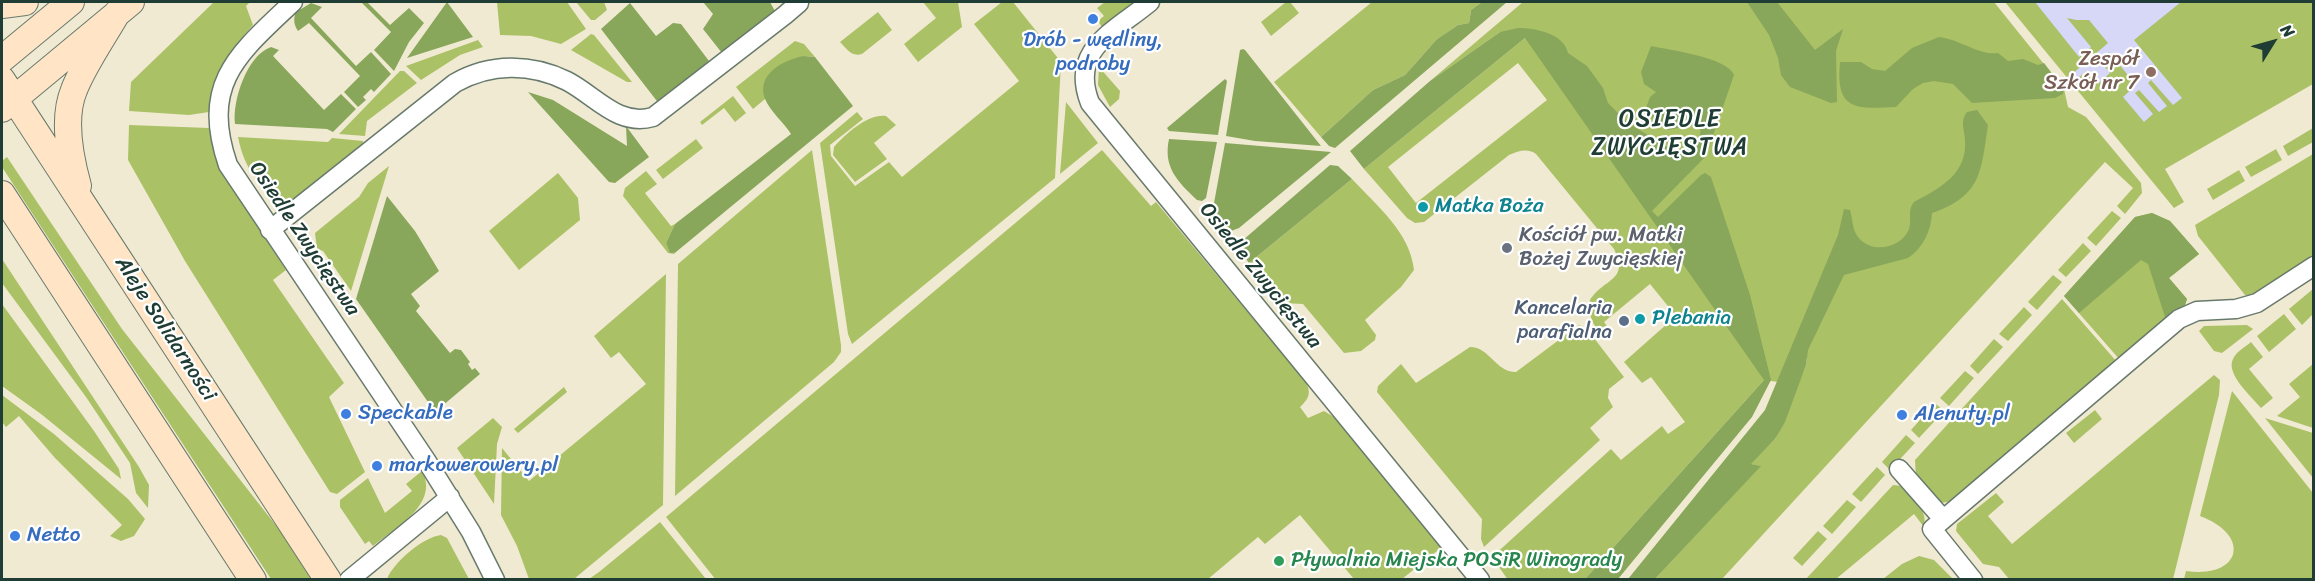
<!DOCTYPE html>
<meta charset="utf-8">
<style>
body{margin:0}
#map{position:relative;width:2315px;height:581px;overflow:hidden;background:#f1ead3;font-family:Sriracha,sans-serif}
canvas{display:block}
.frame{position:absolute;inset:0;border:3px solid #1f3d34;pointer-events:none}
.north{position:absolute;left:2243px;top:12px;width:60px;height:60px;-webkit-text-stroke:4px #fff;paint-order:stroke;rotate:53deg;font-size:16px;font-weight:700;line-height:24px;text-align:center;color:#1f3d34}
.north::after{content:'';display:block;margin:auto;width:21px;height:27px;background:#1f3d34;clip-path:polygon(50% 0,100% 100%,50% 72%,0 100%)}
</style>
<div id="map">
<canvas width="2315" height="581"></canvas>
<div class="frame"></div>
<div class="north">N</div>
</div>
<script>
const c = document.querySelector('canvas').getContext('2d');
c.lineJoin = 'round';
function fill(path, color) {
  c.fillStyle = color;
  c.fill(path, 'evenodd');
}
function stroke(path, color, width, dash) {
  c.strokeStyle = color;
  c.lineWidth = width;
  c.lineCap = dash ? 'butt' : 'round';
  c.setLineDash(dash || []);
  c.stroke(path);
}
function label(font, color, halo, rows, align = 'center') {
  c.font = font + ' Sriracha,sans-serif';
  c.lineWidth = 4.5;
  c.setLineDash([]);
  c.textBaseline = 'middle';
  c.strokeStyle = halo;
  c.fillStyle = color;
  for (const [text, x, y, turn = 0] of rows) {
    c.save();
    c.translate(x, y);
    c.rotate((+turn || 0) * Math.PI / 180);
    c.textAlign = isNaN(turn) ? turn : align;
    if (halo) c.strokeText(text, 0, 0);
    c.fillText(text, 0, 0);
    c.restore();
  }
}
fill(new Path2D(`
 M2012 2H2313V26L2122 139Z`), '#d7d7f8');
fill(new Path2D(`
 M214 2H250L246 6 253 25C230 50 211 77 209 112L189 115 129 111 131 82Z
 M497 2H567L586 29 561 44 531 36 500 35Z
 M576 2H604L607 10 595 20H591Z
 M923 2H958L962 27 918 62 904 44 936 18Z
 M1002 2H1013L1061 62 1055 178 852 344 848 334 820 143 857 112 863 119 830 145 831 156 855 186 889 162 902 177 1019 81 974 24Z
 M1105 2H1133L1102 27 1098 21 1104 16 1097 8Z
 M1286 2H1290L1299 13 1271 36 1261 22Z
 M1372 2H1482L1471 10 1469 23 1458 25 1437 39 1405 75 1373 90 1321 137 1274 82Z
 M1523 2H1994L2064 89 2068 107 2086 117 2141 183 2142 193 2125 214 2117 206 2133 188 2105 162 1722 579H1655L1760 466 1750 464 1775 439 1806 365 1807 357 1778 382 1764 380 1585 579 1508 580 1492 557 1611 449 1621 460 1662 426 1668 434 1685 422 1651 377 1642 383 1624 362 1676 316 1650 284 1604 322 1609 329 1602 335C1592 325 1588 314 1590 300 1604 278 1630 281 1614 249L1536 154C1527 148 1519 151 1509 155L1424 222 1415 223 1407 218 1364 169 1525 38 1500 32 1430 81ZM1518 63 1547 100 1416 203 1388 167Z
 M2005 2H2035L2079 57 2091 47 2067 18 2076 20H2089L2108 43 2071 75 2076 80 2086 71 2098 84 2110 73 2099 60 2109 52 2136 85 2123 97 2144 122 2153 114 2135 93 2139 90 2159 112 2167 106 2148 83 2151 80 2173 105 2182 98 2134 40 2181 2H2313V84L2165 169 2184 202 2174 208Z
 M878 12 892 30 862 54C851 57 847 49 840 42Z
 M591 34 594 35 632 82H627L571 50Z
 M478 40 483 47 460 55 421 80 406 66Z
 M795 41 804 44 815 57 804 56 765 82V99L753 109 736 87Z
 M1099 67 1120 91 1119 99 1110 107 1098 85Z
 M400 71H404L417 83 367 121 365 136 339 134Z
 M733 96 746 113 735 122 724 108 702 125 700 122Z
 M1066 102 1098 143 1060 174Z
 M886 116 896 125 874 143 887 159 855 182 833 155 834 147C846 134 867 114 886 116Z
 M129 125 209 128 221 171 286 270 273 280 344 383 329 397 365 472 337 494 330 492 185 261 128 160Z
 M2313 128V142L2288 156 2283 146Z
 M238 137 328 142 332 138 363 141V146L287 206C260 186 245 172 238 137Z
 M696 139 703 148 663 179 656 170Z
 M2276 149 2282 160 2251 177 2245 167Z
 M812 150 841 345V352L834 362 675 496 678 264Z
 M1102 150 1151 206 1156 202 1305 381C1312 392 1309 399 1300 407L1308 418 1324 411 1334 417 1442 547 1402 579H1354L1300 515 1265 544 1258 537 1208 579 716 580 666 517Z
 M2313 154 2314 257 2252 296 2245 295 2198 236 2195 225Z
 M7 157 122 329 281 532 311 579H271L2 167V161Z
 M389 166 351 291 323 251 317 249 315 233 359 197 368 183Z
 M2239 170 2245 181 2213 200 2207 189Z
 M646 171 657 184 645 193 671 226 675 224 666 243 670 252H676L674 254 668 253 623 196 625 188Z
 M558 173 578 198 580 220 519 270 489 231Z
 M1352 179C1377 206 1410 232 1414 270L1401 287 1365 320 1376 335 1375 340 1361 351 1344 353 1303 304 1283 303 1279 300 1249 263Z
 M2112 211 2121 218 2096 246 2087 238Z
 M2152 213 2170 221 2199 254 2169 278 2187 299 2184 308 2120 360 2064 296 2135 217Z
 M2083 243 2091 251 2066 277 2058 270Z
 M2 259 139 467 149 485 148 508 136 493 130 463 86 397 2 283Z
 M666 274 663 505 574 579H529L517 546 501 515 502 448 529 481 646 384 619 352 611 358 594 336Z
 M2053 275 2062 282 2037 310 2028 302Z
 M2313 289V314L2302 325 2289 309Z
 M2062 299 2117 362 1952 501 1941 503 1916 479 1915 460Z
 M2 304 94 431 119 469 121 479 41 414 2 386Z
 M2024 307 2032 315 2008 341 1999 334Z
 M2284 314 2296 329 2269 352 2257 336Z
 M1579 325 1587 329 1624 377 1609 389 1608 398 1613 407 1590 428 1600 440 1484 547 1481 539 1482 519 1377 392 1378 386 1401 364 1416 383 1470 347C1490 347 1495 372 1516 372Z
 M2247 325 2253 329 2222 353 2214 351 2199 331 2204 326Z
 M1994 339 2003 347 1978 374 1970 366Z
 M2251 342 2263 357 2249 369 2273 398 2261 408C2253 398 2225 374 2233 359 2236 352 2245 347 2251 342Z
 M2313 364V428L2277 416 2300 397 2289 384Z
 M1965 371 1974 378 1949 406 1940 398Z
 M2214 375 2220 380 2219 395 2173 579H2009L1999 567 1983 564 1956 531 1957 524 1996 493 2004 502 1988 516 2012 544Z
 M564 387 567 392 518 433 514 429Z
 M2232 391 2313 493V579H2184L2186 571C2240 579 2253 536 2200 516Z
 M2 395 54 434 128 499 145 519 134 536 121 541 110 536 122 525 55 458 19 416 6 427 2 422Z
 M1935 403 1944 411 1919 438 1911 430Z
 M2095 410 2102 419 2074 443 2066 433Z
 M493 418 502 427 497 444 494 504 457 448Z
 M2265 418 2313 433V478Z
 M1906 435 1915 443 1890 470 1882 462Z
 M1877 467 1885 475 1861 502 1852 494Z
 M422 471C440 504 394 529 373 546L369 541 365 544 340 507V500L368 478 385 513 412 491 406 484Z
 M1893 485 1902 486C1913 498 1928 509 1924 527L1914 514 1836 579 1805 580Z
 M1847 500 1856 507 1832 534 1823 526Z
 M660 522 706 579H589L599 572Z
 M1818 531 1827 539 1802 566 1793 558Z
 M441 535 447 538 469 579H387C393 563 423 537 441 535Z
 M1919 556 1934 560 1953 579H1883L1902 564Z`), '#abc166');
fill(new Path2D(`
 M361 2H367L390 25 409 8 424 23 409 42 394 71 374 50 391 32Z
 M447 2 473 37 407 58Z
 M703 2H770L776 13 722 53 703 29 713 14Z
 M1482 2H1507L1335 148 1329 146 1321 137 1373 90 1405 75 1437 39 1458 25 1469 23 1471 10Z
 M1747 2H1777L1815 50 1843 29 1836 51 1837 102 1831 103 1790 87 1781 75 1778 58 1769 35Z
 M311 3 322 7 311 18 356 66 371 52 391 74 374 92 371 89 363 97 366 100 358 107 344 92 360 76 309 23 298 31C294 25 293 19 296 12Z
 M630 3 656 36 673 23 681 24 709 61 660 105 601 29Z
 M1518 28C1534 28 1564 33 1568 53L1587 66 1603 88 1608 103 1627 122 1665 146 1677 150 1689 149 1699 140 1701 127 1694 125 1667 130 1652 118 1646 108 1650 97 1656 92 1644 84 1641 72 1651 46C1669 50 1727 57 1734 75L1706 156 1652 211 1658 217 1701 175 1705 173 1711 177 1750 295 1771 380 1752 417 1618 579H1585L1764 380 1525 38 1364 169 1350 151 1430 81 1500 32Z
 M1939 37C1959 39 1980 56 1998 53L2008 61 2023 59 2038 65 2044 63 2064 89 2063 94 2055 98 1972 103 1953 84 1934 81 1923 83 1913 89 1896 107C1856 109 1835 111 1840 62H1861L1872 69 1885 71 1912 48Z
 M271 47 279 50 273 56 324 110 341 94 356 109 333 132 327 129 235 124C232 101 247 55 271 47Z
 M1243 49 1245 50 1321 146 1255 141 1226 136 1240 50Z
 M804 56 815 57 853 106 676 252 670 253 666 243 675 224 791 134C784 123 770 111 765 99 756 74 783 60 804 56Z
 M1225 79 1227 81 1218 135 1169 131 1167 128Z
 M528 92 553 100 627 146 626 126 649 157 615 183 609 182Z
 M1977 110 1988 125C1981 171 1982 196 1932 213 1931 231 1923 248 1908 258L1844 275 1808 350 1806 365 1785 422 1775 439 1751 464 1761 466 1655 579H1628L1765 410 1838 235 1844 209 1850 210C1853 220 1852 229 1858 237 1871 254 1901 249 1909 229 1912 220 1907 210 1914 202 1940 188 1968 174 1965 139 1964 128 1960 121 1967 112Z
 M1169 139 1217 142 1206 198 1202 201 1197 200C1177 181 1163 167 1169 139Z
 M1225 143 1331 152 1239 228 1226 233 1212 214Z
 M1330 165 1338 166 1352 179 1249 263 1239 249 1243 240Z
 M387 196 415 231 439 271 411 294 420 306 416 311 450 353 455 349 461 350 470 362 468 364 472 370 475 368 480 374 435 412 356 299Z
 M2152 213 2170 221 2199 254 2169 278 2187 299 2184 308 2166 320 2148 264 2141 260 2079 313 2064 296 2135 217Z`), '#88a75b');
const street = new Path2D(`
 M293 2C238 54 200 83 228 165L426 460 471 532 495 580
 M1150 2C1114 32 1069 49 1090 103L1480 580
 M270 230 455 83C490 63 531 63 567 81 596 96 618 127 653 117L785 15 799 3 797 2
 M1899 469 1943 519
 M349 580 450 497
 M1973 580 1932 529 2179 319 2197 311 2236 309 2257 303 2314 266`);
const secondary = new Path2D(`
 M2 5 25 2
 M2 59 71 2
 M2 80 328 580
 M2 109 131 2
 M78 186C70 157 62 119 74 90 83 66 104 36 117 13
 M2 194 253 580`);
stroke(street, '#687a6c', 21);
stroke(secondary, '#687a6c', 28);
stroke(street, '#fff', 18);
stroke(secondary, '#ffe4c6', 26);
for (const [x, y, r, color] of [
 [1093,19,6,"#3f7fe0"],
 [2151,72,6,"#8d6e63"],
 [1423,207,6,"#0f9aa8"],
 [1507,248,6,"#6b7280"],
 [1640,319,6,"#0f9aa8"],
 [1624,321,6,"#5c6f8a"],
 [346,414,6,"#3f7fe0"],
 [1902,415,6,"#3f7fe0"],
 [377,466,6,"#3f7fe0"],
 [15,536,6,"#3f7fe0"],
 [1279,561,6,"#2e9e5b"]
]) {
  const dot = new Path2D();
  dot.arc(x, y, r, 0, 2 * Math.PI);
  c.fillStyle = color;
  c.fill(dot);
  stroke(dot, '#fff', 2);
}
label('21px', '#366cbe', '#fff', [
 ["Drób - wędliny,",1093,41,"center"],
 ["podroby",1093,65,"center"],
 ["Speckable",358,414],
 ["Alenuty.pl",1914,415],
 ["markowerowery.pl",389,466],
 ["Netto",27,536]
], 'left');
label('21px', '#785e54', '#fff', [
 ["Zespół",2139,60],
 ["Szkół nr 7",2139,84]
], 'right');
label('21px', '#0d838f', '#fff', [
 ["Matka Boża",1435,207],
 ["Plebania",1652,319]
], 'left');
label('21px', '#5b616d', '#fff', [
 ["Kościół pw. Matki",1519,236],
 ["Bożej Zwycięskiej",1519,260]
], 'left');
label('21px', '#1f3d34', '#fff', [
 ["Osiedle Zwycięstwa",304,239,56],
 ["Osiedle Zwycięstwa",1260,276,51],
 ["Aleje Solidarności",165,329,57]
]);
label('21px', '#4e5e75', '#fff', [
 ["Kancelaria",1612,309],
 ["parafialna",1612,333]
], 'right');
label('21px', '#27864d', '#fff', [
 ["Pływalnia Miejska POSiR Winogrady",1291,561]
], 'left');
c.letterSpacing = '1.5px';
label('24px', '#1f3d34', '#fff', [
 ["OSIEDLE",1670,120],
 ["ZWYCIĘSTWA",1670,148]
]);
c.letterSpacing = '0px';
</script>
